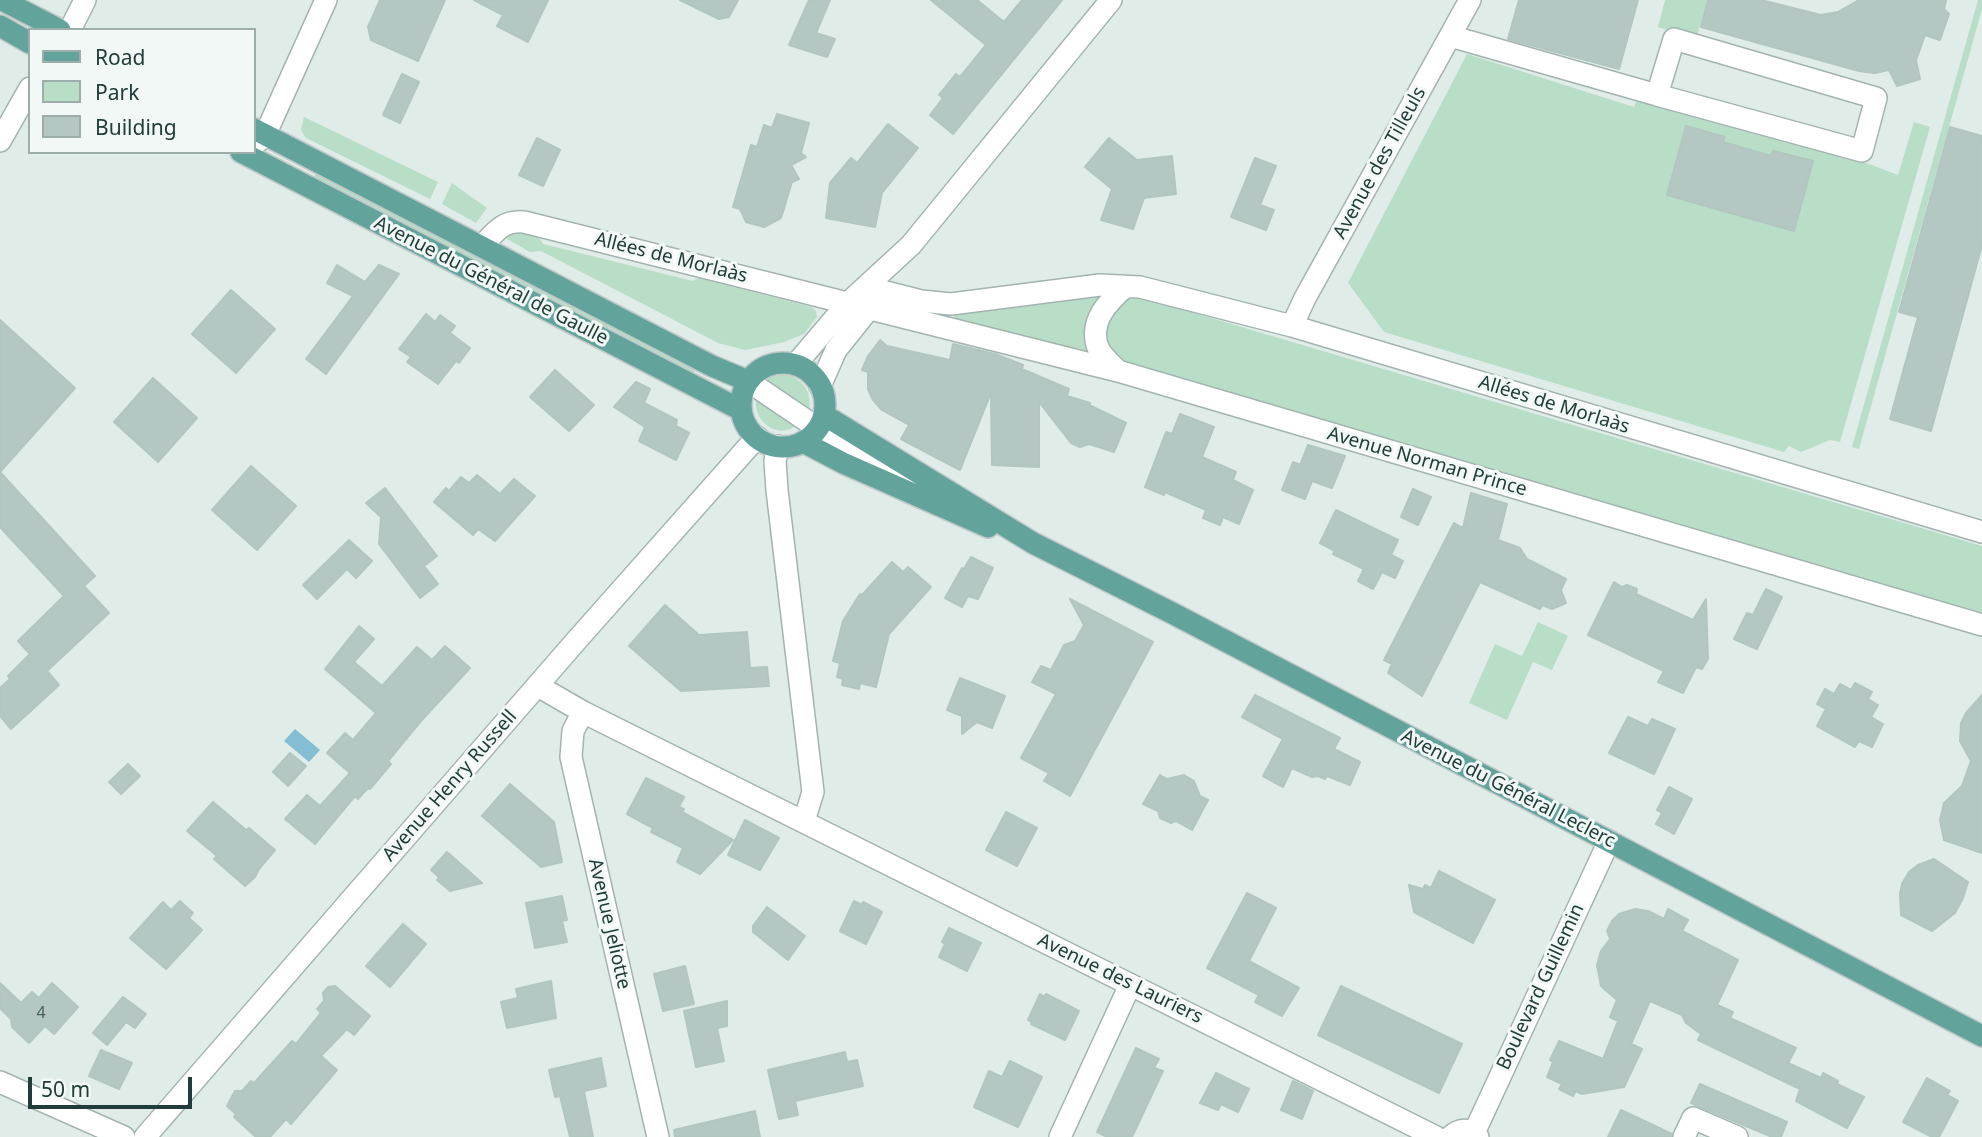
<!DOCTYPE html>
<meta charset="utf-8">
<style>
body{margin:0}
#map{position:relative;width:1982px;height:1137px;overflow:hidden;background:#e0ece8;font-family:"Noto Sans",sans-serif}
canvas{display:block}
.legend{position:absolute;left:28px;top:28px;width:228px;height:126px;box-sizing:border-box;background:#f1f8f5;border:2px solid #9dadaa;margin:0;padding:9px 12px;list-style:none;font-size:21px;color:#203d39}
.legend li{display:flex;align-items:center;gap:14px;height:35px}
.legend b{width:35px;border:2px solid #9dadaa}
.scale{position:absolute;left:28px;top:1077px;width:164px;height:32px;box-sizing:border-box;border:4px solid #203d39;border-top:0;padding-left:9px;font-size:21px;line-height:24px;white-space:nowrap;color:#203d39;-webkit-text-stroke:5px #f1f8f5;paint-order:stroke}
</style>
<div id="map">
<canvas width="1982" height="1137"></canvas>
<ul class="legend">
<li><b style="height:9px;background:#62a49c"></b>Road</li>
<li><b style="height:19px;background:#b8dec7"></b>Park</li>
<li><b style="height:19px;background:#b5c7c2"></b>Building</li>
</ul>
<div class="scale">50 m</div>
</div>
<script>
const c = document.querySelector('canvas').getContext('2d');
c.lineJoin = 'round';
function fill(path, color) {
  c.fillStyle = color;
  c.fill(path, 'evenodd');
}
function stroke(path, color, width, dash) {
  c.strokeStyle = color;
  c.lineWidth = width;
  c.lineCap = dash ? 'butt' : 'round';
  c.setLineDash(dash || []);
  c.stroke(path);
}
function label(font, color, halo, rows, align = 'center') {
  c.font = font + ' "Noto Sans",sans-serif';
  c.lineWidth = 6;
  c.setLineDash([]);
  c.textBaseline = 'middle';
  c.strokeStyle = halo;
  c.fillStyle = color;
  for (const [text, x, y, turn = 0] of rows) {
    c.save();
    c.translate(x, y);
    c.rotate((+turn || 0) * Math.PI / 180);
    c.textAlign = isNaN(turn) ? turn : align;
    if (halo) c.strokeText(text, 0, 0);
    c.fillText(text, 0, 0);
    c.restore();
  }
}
fill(new Path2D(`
 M1665 0H1708L1696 39 1658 27Z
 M1978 0H1982V9L1859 449 1852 447Z
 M1467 54 1634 107 1638 96 1848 156 1898 175 1914 122 1930 127 1840 442 1830 440 1801 452 1789 446 1784 452 1384 332 1348 283Z
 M304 117 438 182 430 199 306 138 301 130Z
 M318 169 698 365 691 378 312 182Z
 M452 183 487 208 476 223 442 204Z
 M521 230 540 239 543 244 693 281 698 278 811 307 816 311 817 317 804 334 784 342 745 350 718 343 541 251 530 252 507 239 509 232Z
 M1100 295 1094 349 1089 354 953 322 957 308Z
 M1126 296 1147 299 1982 546V614L1123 363 1105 344 1106 320Z
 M785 374C805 379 814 395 808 415L765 382 770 377Z
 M757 394 796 426C774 441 750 417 757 394Z
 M1538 622 1568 636 1552 670 1533 662 1507 720 1469 703 1495 644 1522 656Z`), '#b8dec7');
fill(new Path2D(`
 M295 729 320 750 309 762 284 741Z`), '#85bdd4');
const building = new Path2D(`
 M380 0H445L418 61 371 40 368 27Z
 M474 0H548L528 42 497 26 503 15Z
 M680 0H738L729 17 719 19Z
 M809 0H830L816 33 835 39 827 57 789 45Z
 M931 0H977L1004 22 1022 0H1062L953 134 930 115 943 98 939 95 956 74 960 77 986 45Z
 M1519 0H1638L1619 69 1508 39Z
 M1708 0H1761L1821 15 1838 12 1859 0H1946L1944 9 1949 14 1940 40 1925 35 1916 60 1920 79 1897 86 1889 70 1875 73 1859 71 1701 27Z
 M402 74 419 82 400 123 383 115Z
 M777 114 809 123 801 153 806 157 791 165 799 179 792 182 781 218 764 227 746 222 740 209 733 207 751 145 757 147 764 125 772 128Z
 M888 124 918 148 882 193 875 227 826 218 830 183 851 158 857 163Z
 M1686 126 1725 137 1723 142 1771 156 1773 151 1813 161 1794 231 1667 195Z
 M1950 127 1982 136V245L1931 431 1890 419 1918 317 1899 312Z
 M537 138 560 150 543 186 519 175Z
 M1109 138 1137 160 1172 156 1176 194 1144 198 1133 229 1101 220 1112 189 1085 167Z
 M1255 158 1276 166 1260 205 1274 210 1266 230 1231 217Z
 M337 265 365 282 379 265 399 274 326 374 306 359 353 296 327 283Z
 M231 290 275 329 236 373 192 334Z
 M426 314 435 322 440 315 455 326 450 333 470 348 459 363 456 361 438 384 407 362 411 357 399 349Z
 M0 320 75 388 0 472Z
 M880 340 887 346 950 360 953 344 995 354 1023 365 1022 369 1069 389 1067 396 1090 403 1089 405 1126 423 1114 452 1089 444 1080 447 1071 443 1039 402V467L992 465 991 393 960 470 901 439 909 425 882 410 873 400 868 389V372L862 370 868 356Z
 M555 370 594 405 569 431 530 397Z
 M153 378 197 418 158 462 114 422Z
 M636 382 650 389 644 403 677 420 676 426 689 433 676 460 639 441 645 427 614 407Z
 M1180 414 1214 427 1202 457 1236 472 1233 480 1253 490 1239 524 1223 517 1220 525 1203 518 1206 510 1165 492 1164 495 1145 487 1166 432 1172 434Z
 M1308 445 1345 456 1332 488 1312 481 1305 499 1282 490 1293 462 1300 465Z
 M251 466 296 506 257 550 212 510Z
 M0 472 95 576 84 586 109 613 47 671 59 685 11 729 0 716V688L10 679 8 676 30 654 18 641 64 596 0 527Z
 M477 475 500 494 514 479 535 496 495 541 478 529 473 535 434 502 446 488 449 491 461 477 469 483Z
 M385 488 437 556 424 566 438 584 420 598 379 544 381 517 366 503Z
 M1413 489 1431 497 1418 525 1401 517Z
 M1471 493 1507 504 1498 540 1520 548 1527 559 1566 579 1561 590 1566 603 1552 609 1542 605 1540 609 1480 582 1422 696 1388 673 1392 664 1384 660 1454 523 1463 528Z
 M1336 510 1398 540 1391 555 1403 561 1395 578 1382 572 1373 589 1358 581 1364 569 1333 554 1335 551 1320 543Z
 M349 540 372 561 356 578 347 569 317 599 303 585Z
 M971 557 993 568 978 599 968 596 962 607 945 598 962 568 964 569Z
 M892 562 903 572 908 567 931 587 889 634 876 687 860 683 859 689 842 685 843 679 837 677 840 663 833 661 843 621 860 594 862 595Z
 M1614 582 1622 587 1627 585 1637 589 1636 594 1693 620 1706 599 1708 659 1702 669 1696 667 1683 693 1658 682 1664 671 1588 635Z
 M1766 589 1782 597 1757 649 1734 639 1747 613 1753 615Z
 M1070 599 1153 642 1070 796 1044 781 1049 773 1021 758 1056 694 1032 682 1041 666 1051 670 1064 645 1075 641 1084 625Z
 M665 605 699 635 747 632 750 668 767 667 769 686 681 691 629 646Z
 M359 626 374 639 354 662 382 686 417 647 432 660 445 646 470 668 421 721 388 761 391 764 370 789 368 788 358 799 355 796 315 844 285 819 307 795 320 806 350 773 327 753 345 733 353 740 376 713 325 669Z
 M960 678 1005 696 992 728 977 722 962 734V716L947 710Z
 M1855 683 1872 692 1868 699 1878 705 1871 717 1883 724 1872 747 1859 741 1855 747 1817 726 1826 709 1817 704 1825 689 1834 694 1840 684 1851 690Z
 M1255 695 1340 738 1334 749 1360 762 1350 785 1327 776 1325 779 1318 776 1312 777 1292 768 1283 787 1263 776 1283 739 1242 717Z
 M1982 695V853L1944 840 1940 820 1944 803 1962 786 1971 761 1960 741 1961 723 1966 713Z
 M1628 717 1648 726 1652 719 1675 729 1654 774 1609 753Z
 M290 753 306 766 288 786 273 772Z
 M128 764 140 776 121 794 109 782Z
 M1160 775 1167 779 1184 775 1194 781 1200 796 1208 800 1192 830 1176 821 1171 823 1160 818 1158 811 1143 804Z
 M646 778 684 797 679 807 684 809 682 812 733 840 700 874 677 862 683 848 651 832 653 828 627 814Z
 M510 784 554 822 562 862 541 867 482 816Z
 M1669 787 1692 799 1674 834 1656 824 1662 813 1657 810Z
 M213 802 246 830 249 828 275 850 259 869 255 877 245 886 214 859 217 856 187 831Z
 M1006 812 1037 828 1017 866 986 850Z
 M745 820 779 838 760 870 728 855Z
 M447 852 482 883 450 891 437 880 439 877 431 870Z
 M1934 859 1968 882 1963 898 1955 913 1932 931 1901 915 1900 894 1902 884 1909 872 1918 865Z
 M1439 871 1495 900 1473 943 1414 912 1409 885 1423 889 1425 885 1431 888Z
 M1247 893 1276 908 1249 961 1299 988 1282 1016 1255 1002 1259 995 1207 968Z
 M562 896 567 920 562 921 567 942 535 948 526 903Z
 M180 901 193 913 189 918 202 930 166 969 130 938 163 902 171 910Z
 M854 901 862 905 863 902 882 912 866 944 840 931Z
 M767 907 805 936 788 960 753 932V926Z
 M1635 909 1648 911 1664 919 1668 909 1688 920 1682 931 1738 960 1717 1005 1733 1012 1730 1018 1796 1048 1788 1063 1821 1078 1823 1073 1838 1081 1837 1084 1864 1097 1847 1128 1796 1101 1800 1089 1698 1040 1701 1034 1686 1023 1682 1015 1650 1001 1631 1044 1642 1049 1624 1087 1582 1094 1576 1091 1573 1096 1559 1089 1562 1084 1547 1077 1553 1062 1550 1060 1559 1041 1603 1059 1618 1021 1610 1017 1617 1000 1601 986 1597 965 1601 951 1610 939 1607 931 1612 921 1619 914Z
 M403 924 426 944 390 987 366 966Z
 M949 928 981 943 967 971 939 957 945 944 942 942Z
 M685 966 694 1004 663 1011 654 974Z
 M551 981 556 1018 507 1028 501 1002 518 998 516 989Z
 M0 983 21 1003 32 992 39 998 52 983 78 1007 54 1034 45 1026 29 1043 12 1027 11 1019 0 1008Z
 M335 986 370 1016 354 1035 347 1029 321 1056 337 1070 291 1124 286 1119 270 1137H256L234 1117 236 1114 227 1106 235 1091H242L251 1081 254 1083 292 1041 296 1044 321 1013 317 1009 324 1001 323 993 328 987Z
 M1341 986 1462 1044 1439 1093 1318 1035Z
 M1040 994 1044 997 1046 994 1079 1011 1065 1040 1031 1024 1032 1022 1028 1020Z
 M123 997 146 1014 135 1028 126 1022 107 1045 93 1033Z
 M727 1001V1026L717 1028 724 1061 696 1067 684 1011Z
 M1136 1048 1159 1059 1154 1068 1163 1071 1132 1137H1107L1097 1132Z
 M101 1050 132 1063 119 1089 89 1076Z
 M845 1052 847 1062 857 1060 863 1086 795 1101 798 1115 779 1119 768 1070Z
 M601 1058 606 1086 584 1091 593 1137H570L560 1096 555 1097 549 1070Z
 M1010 1061 1042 1077 1018 1127 974 1107 989 1071 1002 1077Z
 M1216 1073 1249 1089 1238 1112 1221 1104 1218 1110 1200 1103Z
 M1927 1078 1950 1091 1947 1095 1958 1101 1939 1137H1932L1903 1122Z
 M1293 1081 1313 1091 1302 1119 1281 1110Z
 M1700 1084 1787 1122 1781 1137H1772L1691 1103Z
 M1621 1110 1672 1134 1671 1137H1608Z
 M755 1111 760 1137H675L674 1130Z`);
fill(building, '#b5c7c2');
stroke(building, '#b2c6c0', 2);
const minor = new Path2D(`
 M70 30 85 0
 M1450 36 1657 95 1674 39 1876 98 1862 151 1657 95
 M0 141 30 88
 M254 145 265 135 326 0
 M482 246C495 232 503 220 524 222L1118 371 1982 625
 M866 287 921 301 951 304 1100 285 1140 287 1292 326 1982 532
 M1292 326 1305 298 1470 0
 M796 364 848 303 911 245 1111 0
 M1118 371C1111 364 1100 355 1097 345 1090 320 1108 302 1125 287
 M748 381 850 450 936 493
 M820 386 836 350 876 300
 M778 446 775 461 777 490 813 792 804 821
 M538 686 583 712 1436 1137
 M583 712 573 731 571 757 658 1137
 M0 1082 124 1137
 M1474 1133 1609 841
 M145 1137 576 641 757 437
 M1060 1137 1130 985
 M1450 1137C1459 1129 1469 1127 1478 1137
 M1684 1137 1693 1118 1737 1137`);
const major = new Path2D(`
 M2 0 60 30
 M0 26 30 43
 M254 129 712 366 748 381
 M241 152 741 410
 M741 405a42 42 0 1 1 84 0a42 42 0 1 1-84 0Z
 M824 415 1033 543 1172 613 1982 1036
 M803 442 843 463 988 527`);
stroke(minor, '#a3b4b0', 24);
stroke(major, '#c1c9c8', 24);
stroke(minor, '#fff', 21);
stroke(major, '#62a49c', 21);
label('16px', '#45605b', null, [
 ["4",41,1013]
]);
label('19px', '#203d39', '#f1f8f5', [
 ["Avenue des Tilleuls",1380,163,-61],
 ["Allées de Morlaàs",671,258,14],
 ["Avenue du Général de Gaulle",491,281,27],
 ["Allées de Morlaàs",1554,405,17],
 ["Avenue Norman Prince",1427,462,16],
 ["Avenue Henry Russell",450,786,-49],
 ["Avenue du Général Leclerc",1508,789,27],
 ["Avenue Jeliotte",609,924,77],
 ["Avenue des Lauriers",1120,979,26],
 ["Boulevard Guillemin",1541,987,-65]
]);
</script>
